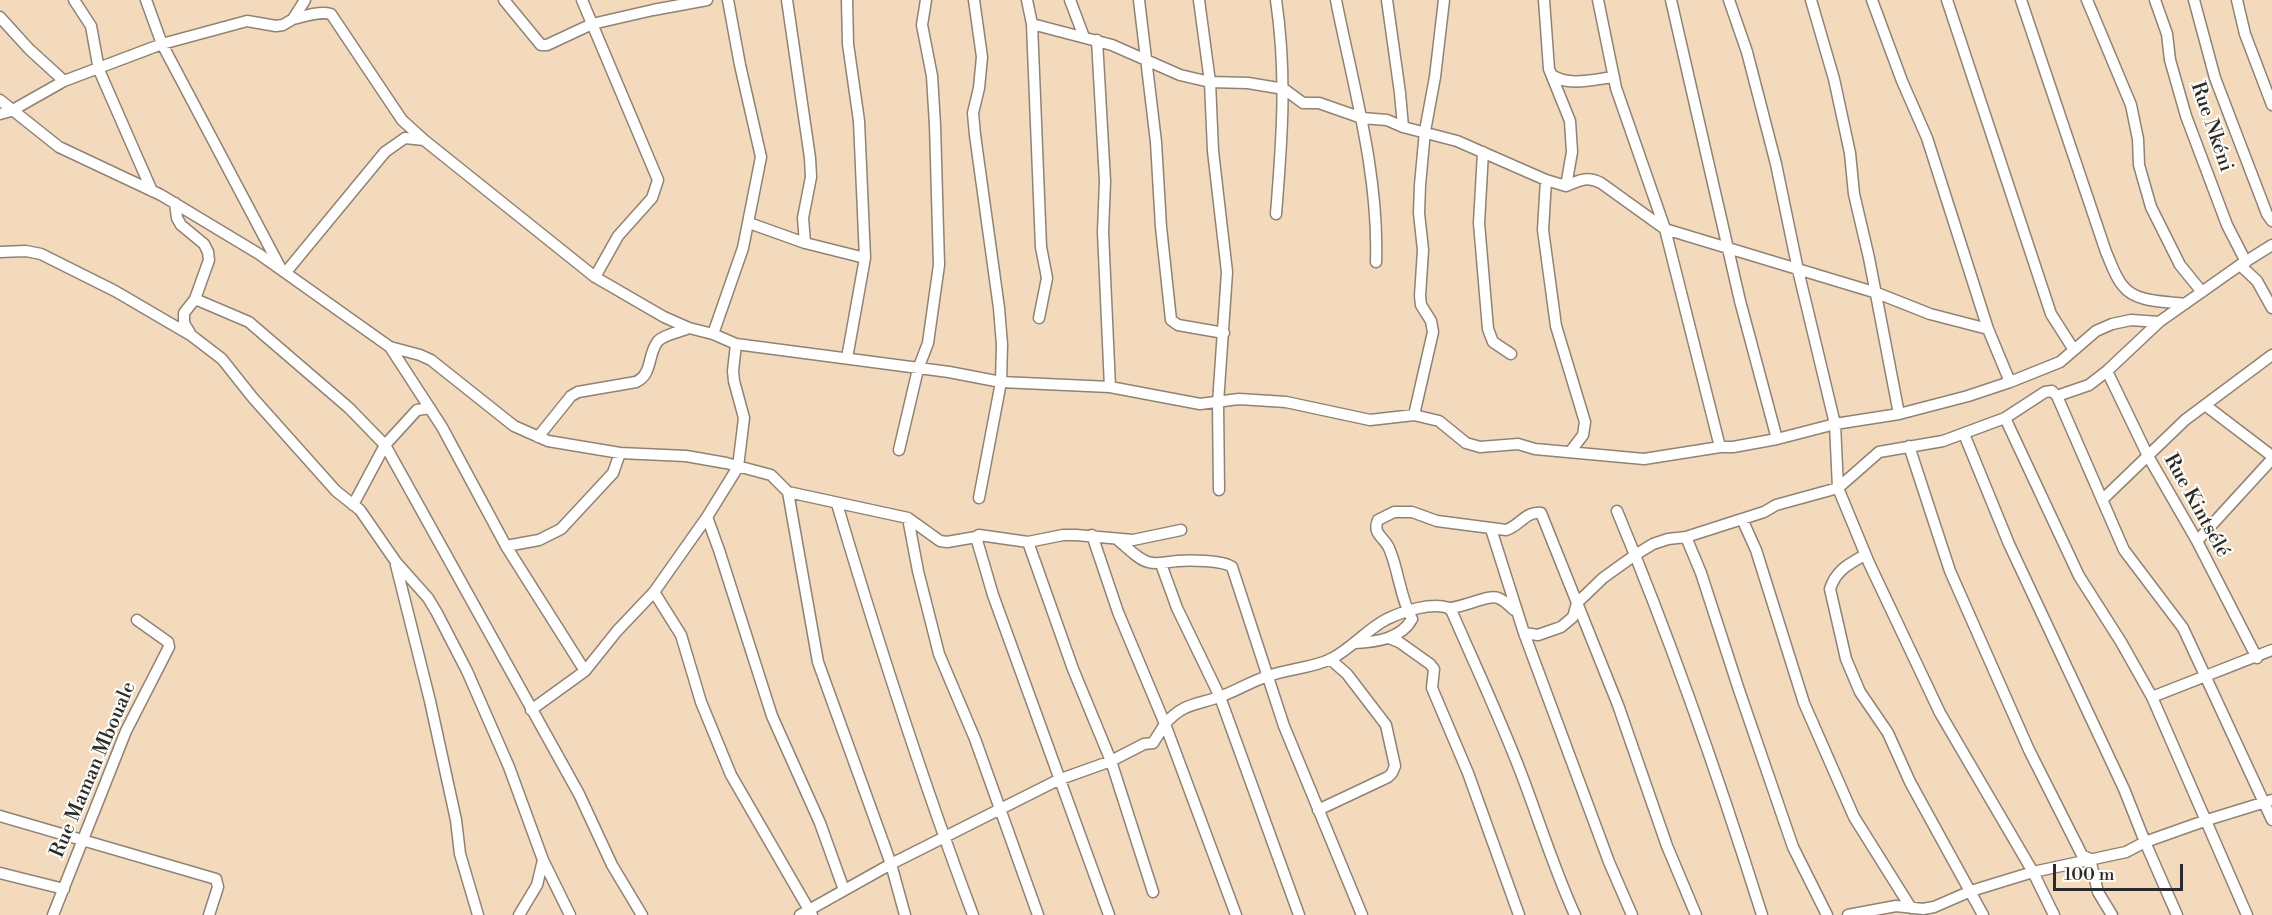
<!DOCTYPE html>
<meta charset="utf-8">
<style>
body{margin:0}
#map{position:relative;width:2272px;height:915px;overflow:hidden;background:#f4dabd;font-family:"Libre Bodoni",serif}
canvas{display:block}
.scale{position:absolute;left:2053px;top:864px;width:130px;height:27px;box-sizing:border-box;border:3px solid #2b2b2b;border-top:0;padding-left:8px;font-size:18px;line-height:21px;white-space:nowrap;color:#2b2b2b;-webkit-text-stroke:4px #fdfcf7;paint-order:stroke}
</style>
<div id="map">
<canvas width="2272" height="915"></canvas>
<div class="scale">100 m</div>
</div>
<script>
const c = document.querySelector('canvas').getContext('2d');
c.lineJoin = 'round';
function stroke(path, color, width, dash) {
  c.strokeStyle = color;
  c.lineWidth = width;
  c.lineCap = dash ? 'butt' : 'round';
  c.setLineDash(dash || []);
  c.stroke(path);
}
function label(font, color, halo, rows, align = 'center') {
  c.font = font + ' "Libre Bodoni",serif';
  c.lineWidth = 4.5;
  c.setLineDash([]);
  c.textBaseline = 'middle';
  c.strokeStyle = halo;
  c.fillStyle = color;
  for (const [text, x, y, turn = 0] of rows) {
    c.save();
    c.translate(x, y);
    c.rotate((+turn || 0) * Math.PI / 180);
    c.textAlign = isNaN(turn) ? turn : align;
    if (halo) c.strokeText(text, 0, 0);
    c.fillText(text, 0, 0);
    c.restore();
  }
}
const minor = new Path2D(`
 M74 0 91 26 99 70 152 191
 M146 0 162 44 280 267
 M504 0 541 45H547L592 24 653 10 707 0
 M582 0 658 180 652 198 618 236 595 277
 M787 0 810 158 811 177 803 218 805 243
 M974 0 982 57 979 88 973 113 975 135 999 308 1002 345 1001 382 979 498
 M1027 0 1032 24 1041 247 1047 278 1039 318
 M1070 0 1084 37
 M1139 0 1156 142 1161 227 1171 320 1178 325 1224 333
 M1199 0 1210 82 1213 151 1227 272 1218 403 1219 490
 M1276 0C1287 74 1282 140 1276 214
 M1336 0C1353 86 1379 173 1376 262
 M1387 0 1400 93 1403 127
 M1544 0 1549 69 1570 121 1572 152 1566 186
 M1598 0 1616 88 1665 229 1720 447
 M1671 0 1740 301 1777 439
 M1729 0 1747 52 1776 164 1798 270 1835 424 1838 488 1869 563 1940 713 2033 872 2054 915
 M1811 0 1834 79 1850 153 1854 194 1869 258 1899 414
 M1872 0 1902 81 1927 138 1988 329 2010 382
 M1947 0 2051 314 2074 350
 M2021 0 2106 252C2111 263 2115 277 2123 286 2136 303 2165 301 2185 304
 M2087 0 2131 105 2138 139 2139 165 2151 207 2180 265 2202 292
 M2155 0 2167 34 2170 60 2186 116 2227 225 2246 262
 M2194 0 2215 78 2267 214 2272 221
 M2237 0 2245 34 2272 105
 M0 17 29 49 64 81
 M293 19C305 16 319 11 331 14L402 120 424 140
 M1032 24 1112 45 1180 75 1210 82 1248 83 1284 89 1303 103H1319L1362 118 1387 120 1403 127 1457 141 1546 180 1566 186C1580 180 1587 176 1601 183L1665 229 1877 293 1930 314 1988 329
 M1097 40 1105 181 1103 232 1110 387
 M1552 75C1568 87 1596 79 1614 77
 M0 100 59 147 161 195 259 254 390 347 420 355 431 360 514 426 548 441 620 453 686 456 726 463 771 475 788 492 908 518 940 541 947 542 976 537 979 535 1028 542 1063 535H1076L1133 540 1181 530
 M0 114 11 111 64 81 162 44 247 21 276 26 283 25 293 19 305 0
 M1483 152 1479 223 1488 329 1493 342 1511 354
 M1546 180 1543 230 1556 326 1585 422 1583 435 1570 452
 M175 203 177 218 181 225 204 244 208 252 209 260 195 299 184 313V323L190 333
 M749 223 805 243 865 258
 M0 252 26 251 41 254 115 291 192 336 222 359 253 398 336 491 360 510 396 562 428 598 437 613 467 671 509 767 543 860 570 915
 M2240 265 2257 281 2272 308
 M286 272 385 152 405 138 424 140 595 277 664 317 689 328 713 334 736 344 949 372 1001 382 1110 387 1200 404 1239 399 1286 402 1370 420 1414 415 1439 421 1466 443 1480 447 1518 444 1535 449 1644 459 1720 447H1733L1777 439 1835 424 1899 414 1968 396 2010 382 2060 362 2096 331 2112 324 2131 320 2159 322
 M195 299 249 322 349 408 385 445 579 794 612 865 642 915
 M713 334 743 248 761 157 740 65 728 0
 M390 347 442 427 506 546 585 671
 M847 358 865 258 859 121 848 44 847 0
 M2107 371 2148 456 2197 541 2257 658
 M2057 396 2089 385 2107 371 2159 322 2240 265 2272 245
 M2205 405 2272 456
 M1414 415 1433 332 1431 321 1421 305 1420 296 1423 250 1419 213 1420 185 1425 131 1435 77 1444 0
 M2005 418 2079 576 2121 642 2152 697 2247 915
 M1964 434 2009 544 2124 789 2145 842 2177 915
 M538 437 571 396 578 392 636 382C653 374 647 355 658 341 665 334 680 332 689 328
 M1909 446 1950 571 2029 750 2082 855 2090 859 2098 892 2112 915
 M899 450 918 369 928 343 939 265 935 125 932 76 922 25 926 0
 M788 492 818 662 891 864 905 915
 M2102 500 2185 420 2272 355
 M837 504C878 642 922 780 973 915
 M353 505 385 445 417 410 430 408
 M1617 511C1672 643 1719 778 1762 915
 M707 517 719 550 772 716 820 823 844 890
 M908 518 918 571 939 654 975 739 1038 915
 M1742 519 1756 550 1804 703 1854 817 1911 908
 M1491 529 1524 633 1609 862 1632 915
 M976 537 993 595 1109 915
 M1686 537 1701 573 1739 690 1793 847 1827 915
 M1118 540C1127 547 1137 559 1148 562 1158 565 1167 562 1177 561 1189 560 1223 560 1232 567L1284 726 1362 915
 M2197 541 2272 459
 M1028 542 1073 669 1111 761 1153 892
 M506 546 539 540 561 529 613 473 620 453
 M1865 555C1849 564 1836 570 1830 589L1846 659 1860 692 1888 733 1910 782 1983 915
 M1161 564 1177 608 1220 697 1299 915
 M396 565 430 701 456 820 460 854 478 915
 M654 592 681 635 701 702 731 775 812 915
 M1449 608C1463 608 1488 594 1498 598 1504 600 1510 606 1514 610
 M1524 633 1538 635 1561 627 1573 617 1577 603 1603 578 1635 555 1653 544 1668 539 1686 537 1764 512 1776 505 1838 488 1879 452 1943 441 2005 418 2045 392 2052 391 2057 396 2124 550 2183 628 2272 820
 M1389 638 1399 642 1430 664 1434 669 1432 688 1468 773 1519 915
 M1355 643C1376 642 1401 639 1412 619 1400 598 1399 571 1389 548 1384 537 1372 534 1378 520L1394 512H1412L1437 521 1506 530C1520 526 1525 511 1541 513L1618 705 1667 846 1696 915
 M2152 697 2272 650
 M531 710 585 671 617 631 654 592 707 517 738 467 744 418 734 381 733 371 736 344
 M1318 810 1388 777 1392 773 1395 766 1386 725 1347 674 1330 659
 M0 816 216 879 218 887 209 915
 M0 873 64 889
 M53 915 126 731 169 647 168 642 137 620
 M519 915 537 885 543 860
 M800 915 891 864 1058 780 1111 761 1144 744 1153 743 1165 724 1118 612 1092 535
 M1236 915 1165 724C1184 702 1198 705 1222 696 1238 690 1252 681 1268 676 1288 669 1312 668 1331 659 1352 648 1366 630 1387 619 1404 611 1431 602 1449 608L1452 612C1475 665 1500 718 1521 773 1539 820 1554 869 1575 915
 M1848 915 1896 906 1923 909 1934 907 1971 891 2033 872 2126 852 2145 842 2207 820 2272 800`);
stroke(minor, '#908274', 13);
stroke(minor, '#fff', 10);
label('20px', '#2b2b2b', '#fdfcf7', [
 ["Rue Nkéni",2211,127,71],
 ["Rue Kintsélé",2196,506,61],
 ["Rue Maman Mbouale",94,770,-67]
]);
</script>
